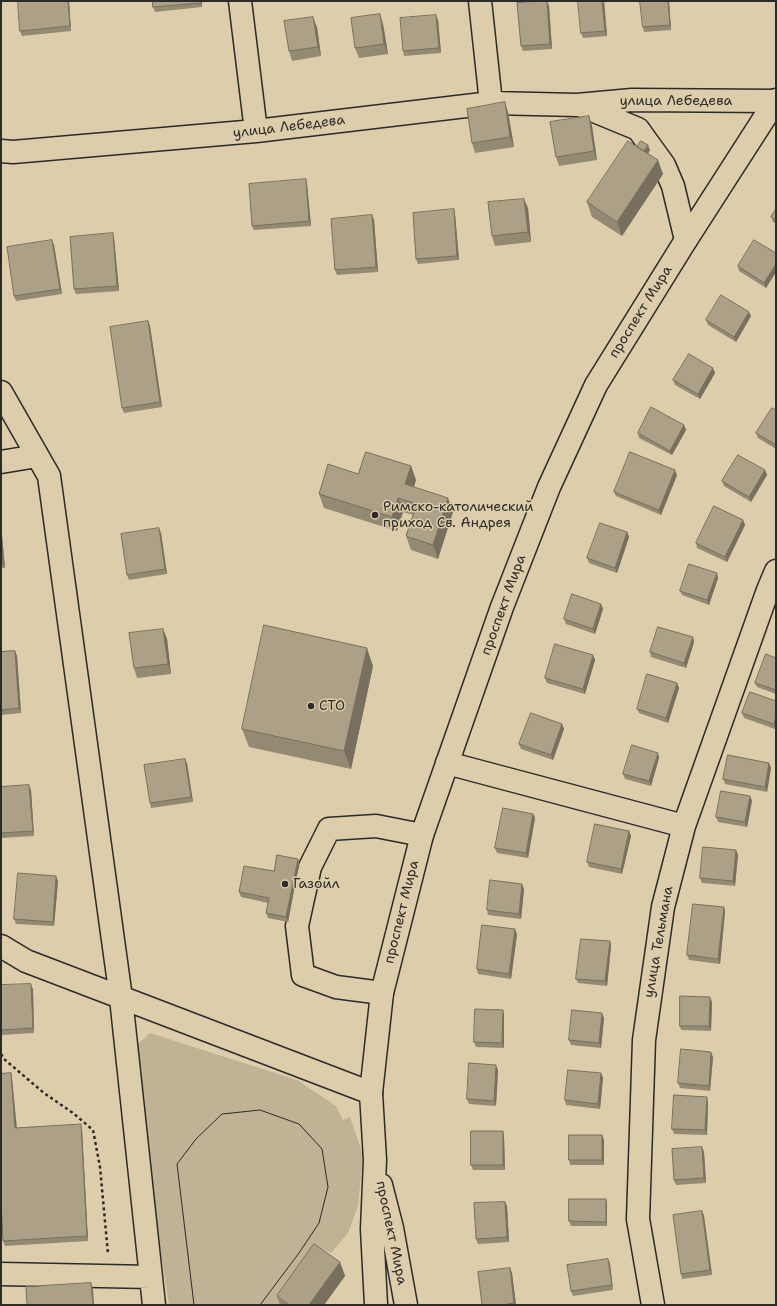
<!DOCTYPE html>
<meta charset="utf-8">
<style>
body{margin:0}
#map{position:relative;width:777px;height:1306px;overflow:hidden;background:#decdaa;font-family:"Shantell Sans",sans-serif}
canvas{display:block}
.frame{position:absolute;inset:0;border:2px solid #2b2b2b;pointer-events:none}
</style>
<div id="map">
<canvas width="777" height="1306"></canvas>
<div class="frame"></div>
</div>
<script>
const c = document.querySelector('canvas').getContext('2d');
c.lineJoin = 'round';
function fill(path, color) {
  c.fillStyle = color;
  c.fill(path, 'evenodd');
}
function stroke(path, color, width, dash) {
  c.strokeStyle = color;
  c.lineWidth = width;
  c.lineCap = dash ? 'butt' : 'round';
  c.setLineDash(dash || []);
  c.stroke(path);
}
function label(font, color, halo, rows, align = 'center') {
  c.font = font + ' "Shantell Sans",sans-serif';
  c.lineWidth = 3;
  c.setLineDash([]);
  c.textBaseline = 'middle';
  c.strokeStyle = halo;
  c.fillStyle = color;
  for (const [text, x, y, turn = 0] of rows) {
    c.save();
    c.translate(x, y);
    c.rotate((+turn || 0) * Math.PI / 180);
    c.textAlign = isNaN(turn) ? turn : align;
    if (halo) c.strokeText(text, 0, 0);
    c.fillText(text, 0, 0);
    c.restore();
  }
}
fill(new Path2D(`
 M150 1033 297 1080 336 1106 343 1120 350 1117 363 1155 358 1206 348 1233 331 1253 322 1249 282 1305H169L130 1051Z`), '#c0b295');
const minor = new Path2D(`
 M240 1 256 131
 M480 1 491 103
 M582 106 638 129 664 165 673 186 686 240
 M1 151 13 152 256 131 491 103 577 105 632 100 775 101
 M1 392 49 476 121 998 154 1305
 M1 462 37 456
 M447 763 684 826
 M1 946 26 961 371 1093
 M382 993 336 987 303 975 297 926 310 867 329 829 376 826 422 835
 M1 1274 151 1277
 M653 1305 638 1219 644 1040 663 907 684 826 768 590 776 571`);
const major = new Path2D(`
 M381 1185 392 1228 406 1305
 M376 1305 372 1229 375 1160 371 1093 382 993 422 835 502 607 549 487 596 385 686 240 776 100`);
stroke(minor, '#2b2b2b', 25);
stroke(major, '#2b2b2b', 25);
stroke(new Path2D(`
 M1 1054 4 1059 44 1093 73 1113 93 1130 100 1167 108 1254`), '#2b2b2b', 2.5, [3, 3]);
stroke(minor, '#decdaa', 22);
stroke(major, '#decdaa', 22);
stroke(new Path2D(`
 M194 1305 177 1164 196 1139 222 1114 260 1110 299 1124 322 1149 328 1187 319 1223 299 1253 260 1305`), '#2b2b2b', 1);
fill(new Path2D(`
 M69 1 71 31 22 36 20 31Z
 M202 1V7L155 12 153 7Z
 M547 1 549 6 552 49 523 51 521 46Z
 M604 1 607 36 583 38 581 33Z
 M669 1 671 30 644 32 643 27Z
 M438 20 441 53 404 56 403 51Z
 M383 24 388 54 359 58 355 48Z
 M317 27 321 56 292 61 289 51Z
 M508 112 514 147 475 153 472 143Z
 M589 116 592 126 597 160 559 166 556 157Z
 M637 147 650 150 648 154 663 174 622 236 592 217 587 202Z
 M306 179 307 184 311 226 254 230 252 226Z
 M528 208 531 242 495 246 492 236Z
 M454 209 455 214 459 260 418 264 416 259Z
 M776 209V224L773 222 771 217Z
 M372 215 374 220 378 272 337 275 335 270Z
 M114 238 119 291 76 294 74 289Z
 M54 245 62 294 16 301 14 296Z
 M776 253V272L766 288 739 271 738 266Z
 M751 316 736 342 708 325 706 320Z
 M148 321 150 326 162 407 124 413 122 408Z
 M713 368 715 373 700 399 675 385 673 380Z
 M776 410V449L758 438 756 433Z
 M684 425 686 430 672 455 639 438 638 433Z
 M411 466 416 480 414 487 453 512 438 559 411 550 406 536 413 515 403 512 397 531 324 508 319 494 358 474Z
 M765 470 767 475 751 502 724 486 722 481Z
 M677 475 661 515 616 496 614 492Z
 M743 520 745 525 727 562 697 548 696 543Z
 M1 524 5 568H1Z
 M627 532 629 537 617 573 589 563 587 558Z
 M161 533 167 574 129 580 127 575Z
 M718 578 709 605 682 595 680 591Z
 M601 604 603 609 595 634 566 624 564 619Z
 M163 629 167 639 171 674 137 678 134 668Z
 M693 637 694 642 686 668 651 657 650 652Z
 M15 651 17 656 21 713 1 715V652Z
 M593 655 595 660 585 694 547 683 545 678Z
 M776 658V694L757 687 755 683Z
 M373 666 351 769 249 747 242 729Z
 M677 683 679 688 668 723 639 713 637 709Z
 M776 701V727L775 729 744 718 742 713Z
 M562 724 564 729 553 760 521 749 519 744Z
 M658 753 659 758 651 786 625 779 623 774Z
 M187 763 193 802 151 808 150 803Z
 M769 763 771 768 767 792 725 784 723 779Z
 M1 787 31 790 34 836 1 838Z
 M750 796 752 801 747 827 718 822 716 817Z
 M533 814 535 818 528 858 497 853 495 848Z
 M629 831 631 836 622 874 589 867 587 862Z
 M736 850 738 855 735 886 702 883 700 878Z
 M299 864 288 922 268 918 266 913 268 903 241 897 239 892 274 871Z
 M58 881 54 926 16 924 14 919Z
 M524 889 521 919 488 915 487 910Z
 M724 907 725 912 720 964 689 960 687 955Z
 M517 934 511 979 478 974 477 969Z
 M610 941 611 946 607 986 578 983 576 979Z
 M1 985 33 989 34 1033 1 1035Z
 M712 1002 711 1031 681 1030 680 1026Z
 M504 1014V1048L476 1047 474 1042Z
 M604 1018 601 1048 571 1045 569 1040Z
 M713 1057 710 1091 680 1088 678 1083Z
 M498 1070 496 1106 469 1104 467 1099Z
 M11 1073 12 1078 17 1128 82 1129 88 1241 5 1246 3 1241Z
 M601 1073 603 1078 600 1109 566 1105 565 1100Z
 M708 1102 707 1135 674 1134 672 1129Z
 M602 1135 604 1140V1165H570L569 1160Z
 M504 1136 505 1170H473L471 1165Z
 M702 1147 704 1152 706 1183 676 1185 674 1180Z
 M505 1202 507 1206 509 1242 478 1244 476 1239Z
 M607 1203V1226H571L569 1221Z
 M702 1211 704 1216 712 1275 682 1279 681 1274Z
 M608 1259 610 1264 613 1290 573 1296 571 1291Z
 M340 1262 345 1276 324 1305H280L277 1296Z
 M510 1268 512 1273 516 1305H482Z`), '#948a74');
fill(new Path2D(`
 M68 1H69L71 31 70 26Z
 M201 1H202V7L201 3Z
 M547 1 549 6 552 49 550 44Z
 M602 1H604L607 36 605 31Z
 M668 1H669L671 30 670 25Z
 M380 14 383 24 388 54 384 44Z
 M436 15 438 20 441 53 439 48Z
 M313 17 317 27 321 56 318 47Z
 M505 102 508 112 514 147 510 137Z
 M589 116 592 126 597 160 594 151Z
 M648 145 650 150 645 158 643 153Z
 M658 160 663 174 622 236 617 222Z
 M306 179 307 184 311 226 309 221Z
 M524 199 528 208 531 242 528 232Z
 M454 209 455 214 459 260 457 256Z
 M372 215 374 220 378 272 376 267Z
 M113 233 114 238 119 291 117 286Z
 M52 240 54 245 62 294 60 289Z
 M776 264V272L766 288 764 283Z
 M749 312 751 316 736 342 734 337Z
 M148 321 150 326 162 407 160 402Z
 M713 368 715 373 700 399 698 394Z
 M684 425 686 430 672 455 670 451Z
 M411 466 416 480 410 498 405 484Z
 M675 470 677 475 661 515 659 510Z
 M765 470 767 475 751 502 749 497Z
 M398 498 403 512 397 531 392 517Z
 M448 498 453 512 438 559 433 545Z
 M743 520 745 525 727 562 725 557Z
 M1 524 5 568 3 563 1 541Z
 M159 528 161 533 167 574 165 569Z
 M627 532 629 537 617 573 615 568Z
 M717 573 718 578 709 605 707 600Z
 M601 604 603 609 595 634 593 629Z
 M163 629 167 639 171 674 168 664Z
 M693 637 694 642 686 668 684 663Z
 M367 648 373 666 351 769 344 751Z
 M15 651 17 656 21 713 19 708Z
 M593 655 595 660 585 694 583 689Z
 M677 683 679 688 668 723 666 718Z
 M776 716V727L775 729 774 724Z
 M562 724 564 729 553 760 551 755Z
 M658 753 659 758 651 786 649 781Z
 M185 759 187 763 193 802 191 797Z
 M769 763 771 768 767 792 765 787Z
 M29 785 31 790 34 836 33 831Z
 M750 796 752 801 747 827 745 822Z
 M533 814 535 818 528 858 526 853Z
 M629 831 631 836 622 874 621 869Z
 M736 850 738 855 735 886 733 881Z
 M298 859 299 864 288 922 286 917Z
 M56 876 58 881 54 926 53 922Z
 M522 884 524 889 521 919 519 914Z
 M724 907 725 912 720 964 718 959Z
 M515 929 517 934 511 979 509 974Z
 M610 941 611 946 607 986 605 981Z
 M31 984 33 989 34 1033 33 1028Z
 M710 997 712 1002 711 1031 709 1026Z
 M503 1010 504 1014V1048L502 1043Z
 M602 1013 604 1018 601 1048 599 1043Z
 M711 1052 713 1057 710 1091 709 1086Z
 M496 1065 498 1070 496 1106 494 1101Z
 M11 1073 12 1078 17 1133 15 1128Z
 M601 1073 603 1078 600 1109 598 1104Z
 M707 1097 708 1102 707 1135 705 1130Z
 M81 1124 82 1129 88 1241 87 1236Z
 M503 1131 504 1136 505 1170 503 1165Z
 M602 1135 604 1140V1165L602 1160Z
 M702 1147 704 1152 706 1183 704 1178Z
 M606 1199 607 1203V1226L606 1222Z
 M505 1202 507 1206 509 1242 507 1237Z
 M702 1211 704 1216 712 1275 710 1270Z
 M608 1259 610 1264 613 1290 612 1285Z
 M340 1262 345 1276 324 1305H309Z
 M510 1268 512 1273 516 1305H515L514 1303Z
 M91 1283 93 1288 94 1305H93Z`), '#78705e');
const building = new Path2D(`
 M18 1H68L70 26 20 31Z
 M153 1H201V3L153 7Z
 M547 1 550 44 521 46 517 3Z
 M578 1H602L605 31 581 33Z
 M640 1H668L670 25 643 27Z
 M380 14 384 44 355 48 351 18Z
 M436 15 439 48 403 51 400 18Z
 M313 17 318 47 289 51 284 21Z
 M505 102 510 137 472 143 467 109Z
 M589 116 594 151 556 157 550 122Z
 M628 141 658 160 617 222 587 202Z
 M641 141 648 145 644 151 637 147Z
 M306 179 309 221 252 226 249 184Z
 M524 199 528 232 492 236 488 202Z
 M454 209 457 256 416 259 413 213Z
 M776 209V220L771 217Z
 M372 215 376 267 335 270 331 219Z
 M113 233 117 286 74 289 70 237Z
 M52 240 60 289 14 296 7 247Z
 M754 240 776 253V264L764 283 738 266Z
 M721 295 749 312 734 337 706 320Z
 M148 321 160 402 122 408 110 327Z
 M689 354 713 368 698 394 673 380Z
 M651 407 684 425 670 451 638 433Z
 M772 408 776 410V445L756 433Z
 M366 452 411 466 405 484 448 498 433 545 406 536 417 504 398 498 392 517 319 494 328 464 358 474Z
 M630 452 675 470 659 510 614 492Z
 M738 455 765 470 749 497 722 481Z
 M714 506 743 520 725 557 696 543Z
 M600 523 627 532 615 568 587 558Z
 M159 528 165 569 127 575 121 534Z
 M1 541 3 563H1Z
 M689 564 717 573 707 600 680 591Z
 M572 594 601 604 593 629 564 619Z
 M264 625 367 648 344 751 242 729Z
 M658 627 693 637 684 663 650 652Z
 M163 629 168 664 134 668 129 633Z
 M555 644 593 655 583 689 545 678Z
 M15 651 19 708 1 710V652Z
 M766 654 776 658V690L755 683Z
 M647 674 677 683 666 718 637 709Z
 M750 692 776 701V716L774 724 742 713Z
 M531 713 562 724 551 755 519 744Z
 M632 745 658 753 649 781 623 774Z
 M728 755 769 763 765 787 723 779Z
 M185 759 191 797 150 803 144 765Z
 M29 785 33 831 1 833V787Z
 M721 791 750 796 745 822 716 817Z
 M503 808 533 814 526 853 495 848Z
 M595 824 629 831 621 869 587 862Z
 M703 847 736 850 733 881 700 878Z
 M277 855 298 859 286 917 266 913 269 898 239 892 244 866 274 871Z
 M18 873 56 876 53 922 14 919Z
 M490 880 522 884 519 914 487 910Z
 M693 904 724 907 718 959 687 955Z
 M482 925 515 929 509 974 477 969Z
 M581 939 610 941 605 981 576 979Z
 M31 984 33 1028 1 1030V985Z
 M680 996 710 997 709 1026H680Z
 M475 1009 503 1010 502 1043 474 1042Z
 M572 1010 602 1013 599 1043 569 1040Z
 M681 1049 711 1052 709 1086 678 1083Z
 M469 1063 496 1065 494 1101 467 1099Z
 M568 1070 601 1073 598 1104 565 1100Z
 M11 1073 15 1128 81 1124 87 1236 3 1241 1 1201V1074Z
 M674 1095 707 1097 705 1130 672 1129Z
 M471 1131H503V1165H471Z
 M569 1135H602V1160H569Z
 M702 1147 704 1178 674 1180 672 1149Z
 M569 1199H606V1222L569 1221Z
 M505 1202 507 1237 476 1239 474 1203Z
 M702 1211 710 1270 681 1274 673 1215Z
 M314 1244 340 1262 309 1305H289L277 1296Z
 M608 1259 612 1285 571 1291 567 1265Z
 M510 1268 514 1303 502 1305H482L478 1272Z
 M91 1283 93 1305H27L26 1287Z`);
fill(building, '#aca087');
stroke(building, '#78705e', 1);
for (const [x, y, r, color] of [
 [375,515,4,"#2b2b2b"],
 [311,706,4,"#2b2b2b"],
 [285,884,4,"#2b2b2b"]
]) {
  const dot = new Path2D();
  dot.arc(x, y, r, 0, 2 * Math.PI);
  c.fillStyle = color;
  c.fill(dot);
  stroke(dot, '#decdaa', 1.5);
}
label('14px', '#2b2b2b', '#decdaa', [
 ["улица Лебедева",676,101],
 ["улица Лебедева",289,127,-7],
 ["проспект Мира",641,312,-58],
 ["проспект Мира",504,605,-70],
 ["проспект Мира",402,912,-76],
 ["улица Тельмана",659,942,-80],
 ["проспект Мира",391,1233,78]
]);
label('14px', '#2b2b2b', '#decdaa', [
 ["Римско-католический",383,507],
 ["приход Св. Андрея",383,523],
 ["СТО",319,706],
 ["Газойл",293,884]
], 'left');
</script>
